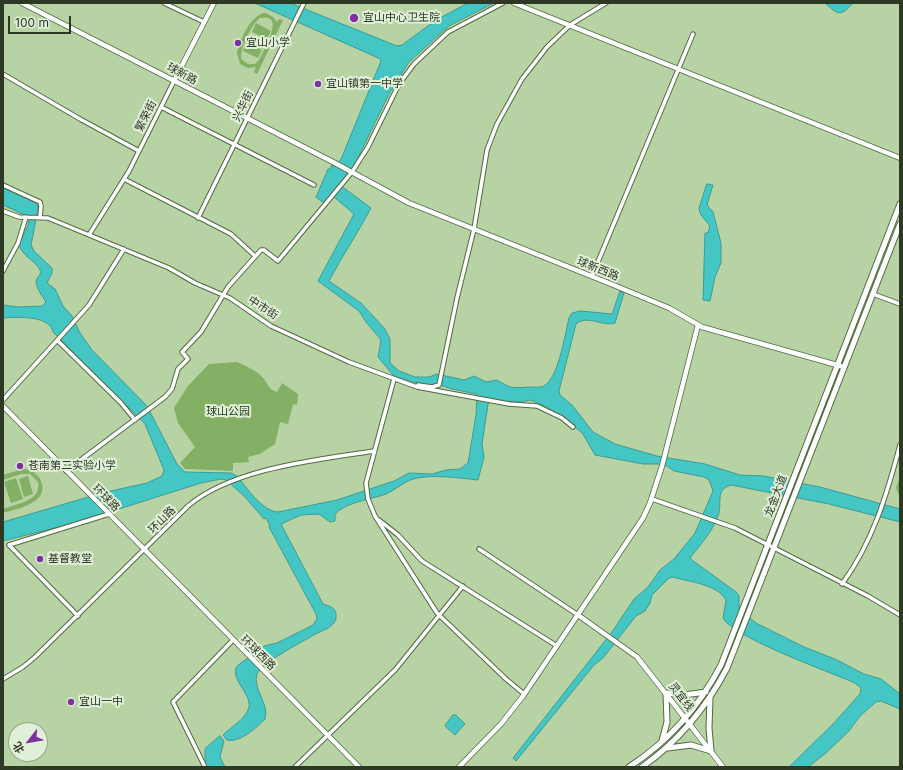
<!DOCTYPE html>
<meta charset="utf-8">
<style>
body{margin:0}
#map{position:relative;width:903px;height:770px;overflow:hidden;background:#b7d3a4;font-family:Inter,"Noto Sans SC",sans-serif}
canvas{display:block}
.frame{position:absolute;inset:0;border:4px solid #2d3825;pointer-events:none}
.north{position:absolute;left:8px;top:722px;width:40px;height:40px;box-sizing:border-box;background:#e0efd7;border:1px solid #98a690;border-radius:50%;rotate:239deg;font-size:11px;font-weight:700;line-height:16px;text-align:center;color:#2d3825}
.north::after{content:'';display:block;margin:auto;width:14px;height:18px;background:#7f31a1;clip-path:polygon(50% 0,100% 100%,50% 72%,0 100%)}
.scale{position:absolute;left:8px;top:16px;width:63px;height:18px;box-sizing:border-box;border:2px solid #2d3825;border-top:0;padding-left:5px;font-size:12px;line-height:14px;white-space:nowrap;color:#2d3825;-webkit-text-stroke:3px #e0efd7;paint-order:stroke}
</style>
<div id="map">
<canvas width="903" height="770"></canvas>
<div class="frame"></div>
<div class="north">北</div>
<div class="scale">100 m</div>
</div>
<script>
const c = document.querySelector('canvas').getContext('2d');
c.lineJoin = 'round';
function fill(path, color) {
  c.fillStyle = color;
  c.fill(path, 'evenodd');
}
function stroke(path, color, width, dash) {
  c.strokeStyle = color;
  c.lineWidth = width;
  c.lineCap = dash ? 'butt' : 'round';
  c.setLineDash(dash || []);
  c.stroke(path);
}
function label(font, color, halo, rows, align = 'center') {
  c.font = font + ' Inter,"Noto Sans SC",sans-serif';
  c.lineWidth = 4;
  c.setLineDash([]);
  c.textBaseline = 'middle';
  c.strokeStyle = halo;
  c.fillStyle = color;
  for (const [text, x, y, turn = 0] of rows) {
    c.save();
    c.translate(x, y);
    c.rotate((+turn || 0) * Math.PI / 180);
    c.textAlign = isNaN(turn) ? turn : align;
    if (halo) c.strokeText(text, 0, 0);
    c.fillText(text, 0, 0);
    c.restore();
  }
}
fill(new Path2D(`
 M266 13 273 17 277 22 279 19 283 20 257 74 254 72 256 67 248 68 240 64 237 53C240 40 251 13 266 13ZM260 18C287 12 263 51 259 60L255 64H248L242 60C238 52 252 23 260 18Z
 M256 23 271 31 267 39 252 32Z
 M247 43 262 50 258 58 243 51Z
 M237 362C246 366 258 371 264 379 270 387 267 388 277 392L282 383 298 394 297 405 293 404 288 424 280 422 275 444 260 454 248 457 249 462 233 463V471L185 469 180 463 195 447 178 423 174 408 188 386 209 364Z
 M23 469C39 469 51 490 35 501 27 507 13 510 3 513V509C16 504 42 501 38 482L30 474H21L3 480V475Z
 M28 476 33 494 24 497 19 479Z
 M900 476V498L896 488Z
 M16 478 23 499 11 503 4 482Z`), '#83b064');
const water = new Path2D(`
 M255 3H290L397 46 402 45 436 20 468 3H494L449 26 409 62 389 94 354 166 340 185 371 208C358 233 342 256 329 281L361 303 385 329 390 339V363L399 371 415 377H429L437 374 464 380 474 376 486 382 497 380C512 389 512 388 529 387 534 387 539 388 544 386 559 377 565 334 569 318L572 313 580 311 612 314 620 291 624 293 615 323C602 327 588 314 576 324L559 391 560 395 572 405 593 432 615 444 657 456 705 464 740 475 764 476 820 487 900 509V522L829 504 731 485C714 490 723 504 718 516 713 531 700 545 690 558L692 560 736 592 739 596V609L756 623 804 647 835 659 864 674 881 679 900 694V709L881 701 876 702 860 716 849 731 826 753 808 767H789L833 724 860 694 861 688 855 683C830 672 734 638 723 618L726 600C717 584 689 582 673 577L669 578 652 595 650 603 645 611 636 616 603 658 594 665 516 761 513 758 612 632 634 599 648 587 660 570 674 559 695 533 713 491 709 480 704 477 674 471 667 466 658 464H643L595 455 583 434 565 418 545 406 530 400 521 402 503 401 489 398 482 444 484 457 478 480C460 478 431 474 413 479 404 482 395 490 386 494 373 499 342 503 335 515V521L330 522 319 514 301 515 281 524 323 604C332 607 337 608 336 619 332 629 322 630 314 635 303 641 260 664 257 674 252 689 270 704 265 719 256 728 240 743 227 740L223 735C231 727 244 720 248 710 255 696 229 680 237 666L264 646 277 643 313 625 317 619 316 614 269 527 270 526 266 518 264 519 244 496 226 480 221 479 201 483 78 522 3 541V522L102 493 147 483 162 476 164 470 145 424 53 332C50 315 16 317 3 318V305L18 307 42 306 46 302C42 296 37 289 36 282 36 277 42 275 40 270 35 260 23 257 19 245L28 225 29 217 3 205V188L38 204V209L31 245 34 251 52 268V273L47 283 55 289 63 306 72 316 80 333 92 350 147 406 177 464 185 472 231 473 237 476C247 488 262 511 278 512L337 500 394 481 409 473 432 474 446 470 460 469 468 463 476 415 477 394 452 389 437 384 430 385 413 382 394 376 378 357 381 340 366 322 359 311 318 281 354 214 333 196 324 203 316 197 328 169H330L332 165 336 167 342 157 381 61 380 59Z
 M825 3H853C841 17 838 15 825 3Z
 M707 184 713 185 707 205 713 212 721 243V263L715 277 710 301 703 300 705 233H708L710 226 701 215 699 209Z
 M453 715H456L465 724 455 735 445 726Z
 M220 736 224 741 220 757 225 767H207L205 763V749Z`);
fill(water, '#44c6c4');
stroke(water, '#3d9b94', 1);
const street = new Path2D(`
 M164 3 204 22
 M3 74 80 119 139 151
 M161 107 314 185
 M124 179 231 234 255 256
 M3 185 40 202 41 206 40 217
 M3 211 19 217 48 218 169 268 195 283 230 298 271 326 349 362 417 387 509 404 537 406 562 418 573 427
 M198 218 304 3
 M89 235 129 171 174 81
 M3 271 18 243 26 217
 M592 276 693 34
 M873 294 900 304
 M58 341 121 403 135 420
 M394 379 366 483 368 499 375 516 437 613 506 679 524 694
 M418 385 432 387 439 385 457 298 474 229 487 150 497 124 522 79 547 47 570 25 606 3
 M3 400 89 305 124 249
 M66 471 165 397 172 389 178 369 188 359 182 352 201 332 228 287 261 250H264L278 261 352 172 368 147 399 84 414 64 448 32 503 3
 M652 499 735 528 868 596 900 615
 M379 520 398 535 422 561 557 646
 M479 549 578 615
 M842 584C873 542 887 494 900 445
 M78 616 9 545 109 514
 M3 679 23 667 35 657 188 506C233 468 317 460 374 451
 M205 767 173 702 233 640
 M295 767 395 670 463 586`);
const secondary = new Path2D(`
 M22 3 333 162 409 203 611 284 669 308 702 327 844 367
 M514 3 900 158
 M174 81 214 3
 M3 406 359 767
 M578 615 637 657 723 767
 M459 767 501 724 523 696 643 518 650 503 662 466 698 325`);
const primary = new Path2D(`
 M710 698 709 728 711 751
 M662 741 667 722 666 693 684 695 706 692
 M668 748 691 745 711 751
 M629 767C669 741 699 707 721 665L900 204
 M642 767C679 741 706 708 727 668L900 224`);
stroke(street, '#516a40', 5.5);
stroke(secondary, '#516a40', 6);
stroke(primary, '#516a40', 7);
stroke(street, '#fff', 3.5);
stroke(secondary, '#fff', 4.5);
stroke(primary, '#fff', 5);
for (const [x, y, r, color] of [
 [354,18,5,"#7f31a1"],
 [238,43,4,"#7f31a1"],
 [318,84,4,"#7f31a1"],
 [20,466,4,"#7f31a1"],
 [40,559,4,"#7f31a1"],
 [71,702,4,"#7f31a1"]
]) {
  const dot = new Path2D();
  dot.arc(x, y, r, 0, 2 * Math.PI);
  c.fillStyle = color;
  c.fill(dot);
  stroke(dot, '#e0efd7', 1.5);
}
label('11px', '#2d3825', '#e0efd7', [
 ["宜山中心卫生院",363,18],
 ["宜山小学",246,43],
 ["宜山镇第一中学",326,84],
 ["苍南第二实验小学",28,466],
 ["基督教堂",48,559],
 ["宜山一中",79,702]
], 'left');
label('11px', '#2d3825', '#e0efd7', [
 ["球新路",182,74,28],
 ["兴华街",243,106,-64],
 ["繁荣街",146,116,-63],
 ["球新西路",598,269,22],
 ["中市街",263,308,33],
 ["龙金大道",776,496,-69],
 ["环球路",106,498,45],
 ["环山路",162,520,-45],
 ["环球西路",258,653,45],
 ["灵宜线",681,697,52]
]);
label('11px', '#293f19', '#e0efd7', [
 ["球山公园",228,412]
]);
</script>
